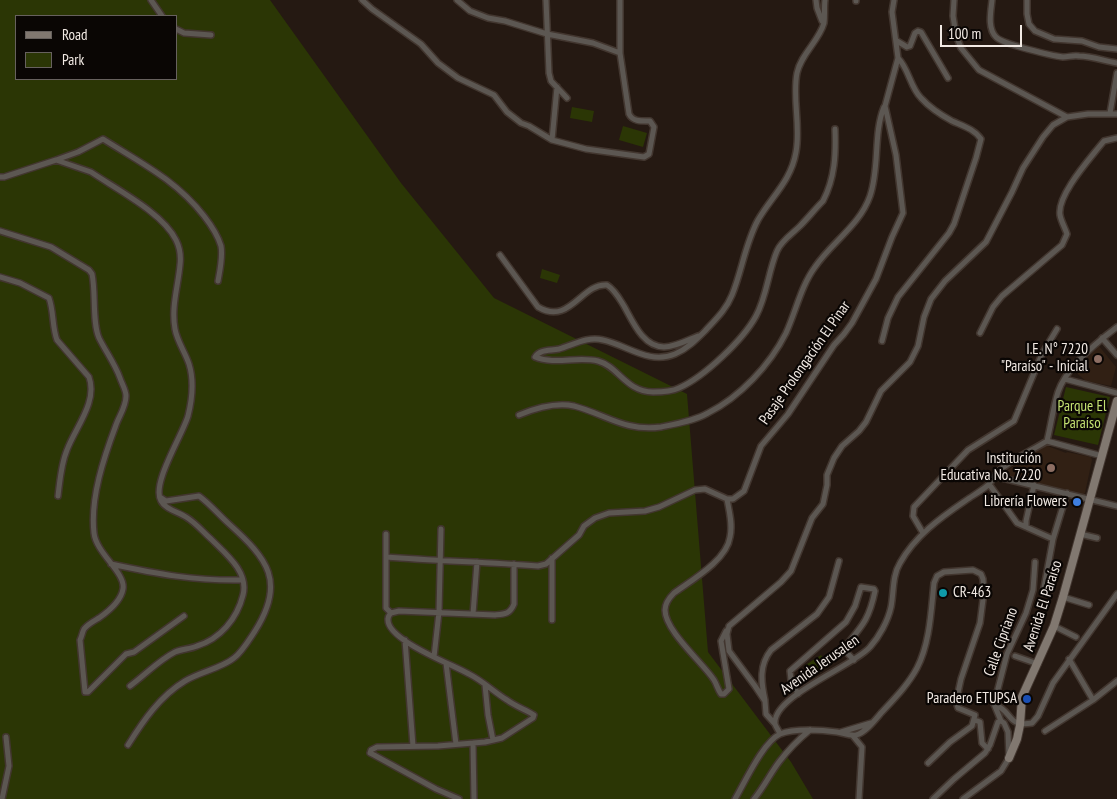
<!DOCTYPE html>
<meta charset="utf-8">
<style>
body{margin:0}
#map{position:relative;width:1117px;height:799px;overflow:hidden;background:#251912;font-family:"PT Sans Narrow",sans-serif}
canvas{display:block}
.legend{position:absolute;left:15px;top:15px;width:162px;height:65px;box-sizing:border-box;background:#0a0604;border:1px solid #67615e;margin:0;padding:6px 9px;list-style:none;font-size:15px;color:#f2eae4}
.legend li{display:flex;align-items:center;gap:10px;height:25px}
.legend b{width:25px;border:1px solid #67615e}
.scale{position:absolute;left:940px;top:25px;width:82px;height:22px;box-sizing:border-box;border:2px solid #f2eae4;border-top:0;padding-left:6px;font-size:15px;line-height:18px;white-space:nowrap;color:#f2eae4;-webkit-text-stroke:4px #0a0604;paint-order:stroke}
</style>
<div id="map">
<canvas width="1117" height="799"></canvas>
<ul class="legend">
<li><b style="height:6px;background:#817870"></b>Road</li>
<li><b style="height:14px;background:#2b3605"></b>Park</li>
</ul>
<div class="scale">100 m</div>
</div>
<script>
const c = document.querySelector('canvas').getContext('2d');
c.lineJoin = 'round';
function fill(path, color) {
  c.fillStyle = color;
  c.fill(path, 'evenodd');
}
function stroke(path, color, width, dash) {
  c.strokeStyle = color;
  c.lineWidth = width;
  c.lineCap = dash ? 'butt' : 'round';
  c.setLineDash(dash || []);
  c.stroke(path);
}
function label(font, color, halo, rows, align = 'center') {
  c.font = font + ' "PT Sans Narrow",sans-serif';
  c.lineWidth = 4.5;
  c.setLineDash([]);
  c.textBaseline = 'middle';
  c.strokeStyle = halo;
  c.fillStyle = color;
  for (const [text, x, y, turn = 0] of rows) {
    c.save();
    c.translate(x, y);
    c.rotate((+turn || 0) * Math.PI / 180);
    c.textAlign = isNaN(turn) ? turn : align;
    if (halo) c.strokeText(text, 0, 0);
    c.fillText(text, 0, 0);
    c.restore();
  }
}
fill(new Path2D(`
 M1099 346 1116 367 1111 386 1086 381 1074 371Z
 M1045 445 1066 453 1067 452 1091 457 1092 460 1085 493 1082 496 999 476Z`), '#312014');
fill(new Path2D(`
 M0 0H270L401 183 494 298 687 394 708 652 791 762 813 799H0ZM16 16H176V79H16Z
 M572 107 594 111 592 122 570 118Z
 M623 126 647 133 643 147 619 140Z
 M542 269 560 275 557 283 540 278Z
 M1066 387 1110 397 1098 445 1054 435Z
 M821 655 828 666 811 677 804 666Z`), '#2b3605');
const street = new Path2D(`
 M151 0 162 16
 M362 0 372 9 421 44 438 63 458 78 494 95 507 112 521 123 529 126 552 140 586 149 644 157 649 154 654 127 650 121C642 121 633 122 629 114L620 53V0
 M457 0 470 11 488 18 505 21 547 34 593 43 620 53
 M546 0 549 73 551 81 567 98
 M816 0 817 8 822 21
 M825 0C824 7 825 16 824 23 819 41 801 54 797 73 792 98 801 126 796 152 791 181 772 196 758 220 745 244 742 271 732 295 726 310 715 320 705 331 696 340 687 349 675 354 649 365 627 345 603 340 587 336 573 345 559 349 550 351 540 349 535 357 555 365 578 356 598 361 618 366 626 392 653 392 661 392 673 391 679 388 704 377 743 340 756 316 767 296 768 272 777 251 781 241 792 234 800 226 808 218 815 209 823 201 835 178 836 154 835 129
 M954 0 953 16 956 35 961 48 979 70 1067 117
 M992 0C991 11 987 28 996 37 1002 44 1053 56 1063 57 1069 57 1073 55 1079 56 1091 56 1105 61 1117 63
 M1027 0V14L1029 24 1035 31 1054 39 1082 41 1099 47 1117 49
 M856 1V0
 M176 29 184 33 211 35
 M897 41 907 47 910 46 915 33 918 31 921 32 948 78
 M1110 113 1117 73
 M552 140 557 87
 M56 160 78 152 103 139C141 163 176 180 204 216 211 225 218 236 221 246 223 257 220 270 218 281
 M0 177H4L56 160 91 172C116 189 163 213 176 240 180 248 181 257 180 265 178 287 171 307 175 329 177 341 185 352 189 364 194 380 192 400 188 416 182 436 151 484 161 501 165 509 178 512 186 517 196 523 203 532 211 539 226 554 249 572 243 595 237 619 220 639 197 646 190 649 182 649 175 652 159 660 145 675 130 686
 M0 231 51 247 89 270 92 274C96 292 92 322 99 338 106 352 115 364 120 378 122 384 126 390 126 396 126 407 119 416 116 425 104 457 90 498 94 533 96 553 126 573 123 589 121 601 109 611 99 618 94 621 88 624 84 629 82 633 82 636 80 640L85 692H88L126 654 134 652 184 616
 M500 255 538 307C570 326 581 283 607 285 615 290 619 298 624 306 633 322 643 347 664 347 675 347 688 340 698 336
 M0 277 20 283 49 298C54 312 52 327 57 340L89 377C98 402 75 428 67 450 61 464 60 480 58 496
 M980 333 993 307 1002 296 1062 245 1067 234C1065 228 1061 221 1060 215 1057 196 1087 162 1099 147L1104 141 1117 138
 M1102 338 1117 355
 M882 341 888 318 898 297 949 233 954 224 976 158 981 139C974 129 963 126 952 121 941 115 930 108 921 98 910 87 909 69 898 58
 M1065 379 1117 393
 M519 415C536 408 555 402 574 406 605 414 625 432 661 427 676 424 694 421 708 413 740 397 770 365 786 333 796 311 801 286 815 267 832 242 860 225 870 196 880 167 873 134 884 107
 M1047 441 1102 456
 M994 476 1117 506
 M989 484 1017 523 1053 539
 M1026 527V521L1034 485
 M923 533 913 516 914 507 968 450 1014 421 1042 354 1057 329
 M386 534V608L391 613
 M1080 534 1097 538
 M386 557C437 561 487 562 538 566L546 564 579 535 584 526 595 518 609 513 645 511 659 507 695 490 705 489 727 499H733L744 491 761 446 788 414 834 345 844 334 852 323 876 279 892 237 903 213 896 155 885 106 898 58 892 12 894 0
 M111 564C157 574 195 581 243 580
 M1043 593 1053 539 1067 493
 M1063 597 1089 605
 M473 614 477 562
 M552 620V558
 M1054 626 1076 637
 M726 631 721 641 729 689 724 694H721C718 690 717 685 714 680 703 663 665 631 665 610 665 603 669 598 674 593 692 580 727 560 730 537 733 524 729 511 727 499
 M405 640 413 746
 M1015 656 1038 664
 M434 657 439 612 441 529
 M1069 659 1093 700
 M446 663 456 744
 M485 685 488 715 493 740
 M798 694 791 680 790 671 846 622 855 606 861 587 874 589 875 591C869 620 862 626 844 648L845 651 854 660
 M765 700C761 682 759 665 771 650L817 614 829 597 839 561
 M994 704C1014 712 1006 727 1032 723L1038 716 1053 683 1117 594
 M975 720 980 722 982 743 988 749
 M775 724 766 714 765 701 755 686 729 651 727 634 729 626 781 582 791 571 812 518 823 504 827 485V475L834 458 842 446 859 431 866 422 881 391 910 362 918 346 924 317 931 299 945 281 986 242 1012 192 1023 168 1043 137 1053 125 1067 117 1088 114H1117
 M1045 731 1093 700 1117 681
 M841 732 871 723
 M780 734C779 731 776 727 775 724 772 696 854 666 870 647 879 637 888 621 891 607 894 592 892 576 900 563 915 536 940 518 965 501 972 496 981 491 987 486 992 482 994 475 999 471 1012 459 1031 451 1047 441 1051 425 1053 408 1058 392 1066 368 1097 342 1117 327
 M853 736 862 747 859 799
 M473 743 474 799
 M128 745C143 721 160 696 185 681 200 672 222 668 234 658 242 652 249 640 255 631 286 582 268 559 229 524 219 515 210 504 199 496L166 501 160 497
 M2 799 9 766 6 737
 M459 799 436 789 374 755 370 753 371 750 377 747 438 746 485 742 502 738 533 718 534 715C526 710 515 706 507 700 494 692 483 681 469 674 454 665 386 640 388 619 388 617 390 614 391 613L399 611 495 615C505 614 510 614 514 604V564
 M735 799C745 782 763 742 780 734 794 728 823 730 837 732 843 733 850 736 856 735 865 733 875 720 881 713 894 699 908 685 917 668 930 643 931 611 934 583L937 576 944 572 973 570 981 574 983 579 984 592 980 623 961 679 956 702 958 708 975 715 972 726 950 742 928 763
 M754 799C764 787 770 774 779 762 788 750 799 739 810 730
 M933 799 954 779 985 753 990 745 998 722 1001 721
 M963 799 1001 771 1009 758 1008 732 1004 723 1001 721 994 704 1007 654 1026 613 1033 590 1035 562`);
const secondary = new Path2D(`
 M1009 758 1017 739 1020 725 1022 697 1054 626 1063 597 1117 401`);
stroke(street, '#42362f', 8);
stroke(secondary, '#42362f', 10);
stroke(street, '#5c5752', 5);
stroke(secondary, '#817870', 8);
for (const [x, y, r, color] of [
 [1098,359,5,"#8d6e63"],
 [1051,468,5,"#8d6e63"],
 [1077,502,5,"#3f7fe0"],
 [943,593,5,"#0f9aa8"],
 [1027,699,5,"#1a4fb4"]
]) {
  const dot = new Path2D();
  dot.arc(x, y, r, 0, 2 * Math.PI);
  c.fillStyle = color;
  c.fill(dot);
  stroke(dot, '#0a0604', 2);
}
label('15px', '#f2eae4', '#0a0604', [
 ["I.E. N° 7220",1088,350],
 ["\"Paraíso\" - Inicial",1088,367],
 ["Institución",1041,459],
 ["Educativa No. 7220",1041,476],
 ["Librería Flowers",1067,502],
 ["CR-463",953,593,"left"],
 ["Paradero ETUPSA",1017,699]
], 'right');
label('15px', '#f2eae4', '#0a0604', [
 ["Pasaje Prolongación El Pinar",805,363,-55],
 ["Avenida El Paraíso",1043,606,-72],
 ["Calle Cipriano",1001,642,-70],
 ["Avenida Jerusalen",820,665,-35]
]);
label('15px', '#c4e272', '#0a0604', [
 ["Parque El",1082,407],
 ["Paraíso",1082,424]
]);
</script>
